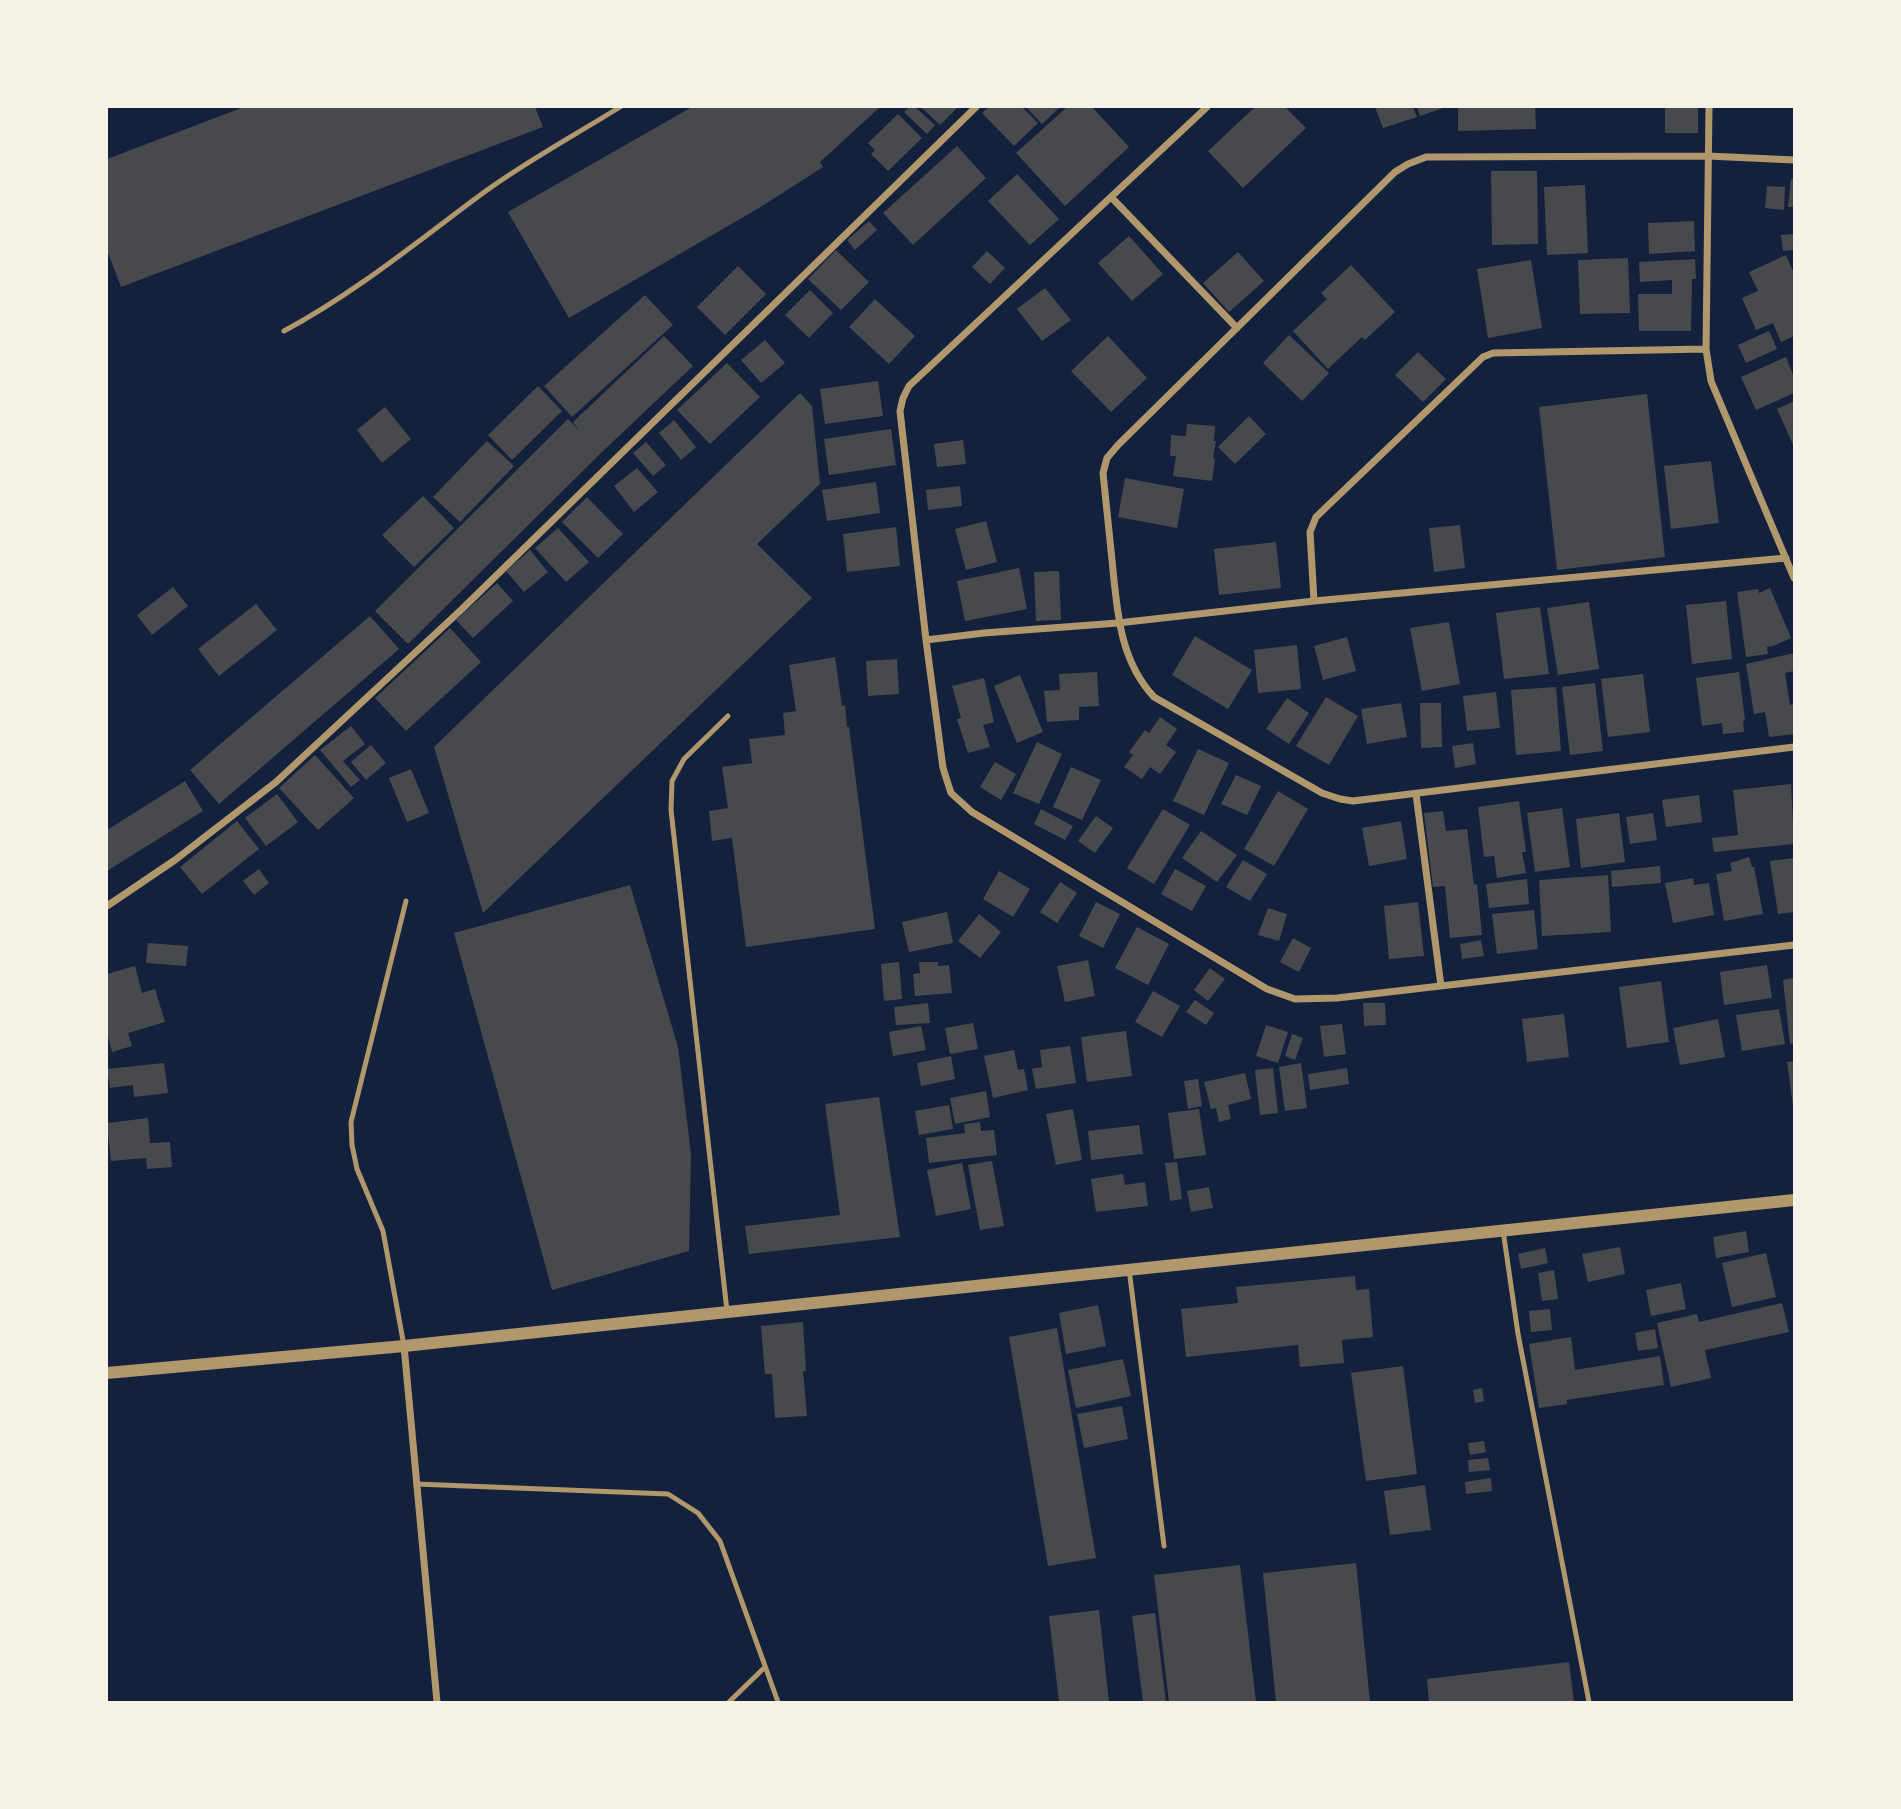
<!DOCTYPE html>
<style>
body{margin:0}
#map{position:relative;width:1901px;height:1809px;overflow:hidden;background:#14213d;font-family:Arial,sans-serif}
canvas{display:block}
.frame{position:absolute;inset:0;border:108px solid #f6f1e7;pointer-events:none}
</style>
<div id="map">
<canvas width="1901" height="1809"></canvas>
<div class="frame"></div>
</div>
<script>
const c = document.querySelector('canvas').getContext('2d');
c.lineJoin = 'round';
function fill(path, color) {
  c.fillStyle = color;
  c.fill(path, 'evenodd');
}
function stroke(path, color, width, dash) {
  c.strokeStyle = color;
  c.lineWidth = width;
  c.lineCap = dash ? 'butt' : 'round';
  c.setLineDash(dash || []);
  c.stroke(path);
}
fill(new Path2D(`
 M244 107H535L543 127 121 287 107 250V159Z
 M692 107H880L820 162 823 167 759 208 569 318 508 212Z
 M909 107H915L935 125 927 134 904 112Z
 M921 107H958L940 125Z
 M989 107H1022L1038 123 1014 146 982 113Z
 M1026 107H1060L1042 124Z
 M1067 107H1092L1129 147 1065 206 1016 153Z
 M1255 107H1285L1306 128 1243 188 1208 151Z
 M1375 107H1413L1417 117 1383 128Z
 M1417 107H1446L1420 116Z
 M1458 107H1535L1536 129 1458 131Z
 M1665 107H1698V133H1665Z
 M898 114 922 138 888 171 871 154 875 150 868 143Z
 M957 146 986 178 913 245 883 213Z
 M1491 171H1537L1538 244 1492 245Z
 M1017 174 1059 219 1030 245 988 201Z
 M1791 179H1794V207H1788Z
 M1585 185 1588 253 1547 255 1544 187Z
 M1767 186 1785 187 1784 210 1765 208Z
 M869 221 877 230 855 250 847 240Z
 M1694 221 1695 251 1649 254 1648 223Z
 M1794 234V250L1783 251 1781 235Z
 M1129 236 1163 274 1132 301 1098 263Z
 M836 250 869 282 841 310 808 279Z
 M987 251 1005 268 990 284 972 267Z
 M1238 252 1264 281 1229 312 1203 283Z
 M1786 255 1794 273V336L1781 342 1773 323 1756 330 1742 298 1758 291 1749 272Z
 M1628 258 1630 313 1580 314 1578 260Z
 M1695 259 1696 279H1692L1691 331H1639L1638 294H1672V280L1640 282 1639 262Z
 M1531 260 1542 328 1488 338 1477 269Z
 M1351 265 1395 312 1365 340 1362 337 1328 369 1293 331 1327 299 1321 293Z
 M738 266 766 294 725 335 697 307Z
 M1045 288 1071 320 1042 341 1017 309Z
 M810 290 833 313 809 338 785 315Z
 M645 295 673 325 572 417 544 386Z
 M875 299 915 336 889 364 849 327Z
 M1769 331 1777 349 1746 363 1738 345Z
 M1289 335 1329 373 1302 401 1263 363Z
 M664 336 693 366 602 452 408 644 375 611 568 419 580 431 573 422Z
 M1108 336 1147 378 1111 412 1071 371Z
 M765 340 785 363 761 383 741 360Z
 M1418 352 1446 379 1423 402 1395 375Z
 M1786 357 1794 377V393L1756 410 1741 377Z
 M727 363 760 397 710 444 677 410Z
 M878 381 883 416 825 424 820 389Z
 M538 386 562 411 512 460 488 435Z
 M800 393 812 406 820 484 757 544 812 598 483 913 434 747Z
 M1647 394 1665 557 1557 570 1539 407Z
 M1794 401V447L1777 409Z
 M385 407 411 439 382 463 357 430Z
 M1249 416 1266 434 1235 464 1218 447Z
 M674 420 696 447 681 460 659 433Z
 M1187 424 1215 426 1214 441H1216L1213 458 1215 459 1212 481 1173 476 1176 456H1170L1171 435 1186 436Z
 M891 429 896 465 829 475 824 439Z
 M963 440 966 464 937 467 934 444Z
 M487 441 514 466 460 522 433 497Z
 M646 442 666 465 653 476 633 453Z
 M1711 461 1719 523 1671 529 1664 466Z
 M637 468 658 492 634 512 614 486Z
 M1125 478 1184 489 1177 528 1118 517Z
 M876 482 880 513 827 521 822 490Z
 M960 486 962 506 928 510 926 490Z
 M423 496 454 528 414 567 382 535Z
 M587 497 623 534 598 558 562 522Z
 M986 521 997 562 966 570 955 529Z
 M1460 525 1465 568 1434 572 1429 528Z
 M896 527 900 566 847 572 843 534Z
 M558 528 589 562 566 582 535 548Z
 M1276 542 1281 588 1219 595 1214 549Z
 M530 550 548 572 524 592 506 571Z
 M1019 568 1027 609 965 621 957 581Z
 M1059 571 1061 620 1036 621 1034 572Z
 M497 583 513 601 473 638 456 620Z
 M173 587 188 606 152 635 137 615Z
 M1770 588 1791 638 1773 646 1767 647 1768 654 1746 657 1737 592 1758 589 1759 593Z
 M1726 601 1732 659 1692 664 1686 605Z
 M1589 602 1599 669 1558 675 1547 608Z
 M256 604 277 630 219 676 198 649Z
 M1540 607 1549 674 1504 679 1496 613Z
 M370 616 399 649 219 804 190 770Z
 M1449 622 1460 684 1422 691 1410 628Z
 M450 628 481 662 406 731 375 698Z
 M1195 636 1252 670 1228 709 1172 675Z
 M1347 637 1356 671 1323 680 1314 646Z
 M1297 645 1301 689 1258 693 1254 650Z
 M1794 653V671L1785 673 1790 705 1794 704V734L1769 737 1765 712 1754 714 1746 664Z
 M835 657 842 706 845 705 847 727H849L875 929 746 947 732 838 712 841 709 811 728 808 722 767 752 763 749 739 785 735 783 713 796 711 789 665Z
 M897 659 899 694 868 696 866 661Z
 M1097 672 1099 706 1079 707V720L1047 722 1044 691 1060 690 1059 674Z
 M1739 672 1745 720 1743 721 1744 732 1723 734 1722 723 1702 726 1696 678Z
 M1643 674 1650 732 1608 737 1601 679Z
 M1020 675 1043 732 1017 743 994 686Z
 M984 678 994 722 983 725 990 747 968 753 957 719 961 718 952 686Z
 M1595 683 1603 751 1570 755 1562 687Z
 M1556 687 1561 751 1516 755 1511 690Z
 M1496 692 1500 728 1467 731 1463 696Z
 M1326 697 1358 716 1329 765 1296 746Z
 M1287 698 1309 713 1289 744 1266 729Z
 M1401 703 1407 737 1367 744 1361 709Z
 M1420 703H1441L1442 747 1421 748Z
 M1160 717 1177 729 1166 745 1176 752 1160 774 1150 767 1142 779 1124 767 1133 755 1129 752 1145 730 1149 733Z
 M351 726 365 744 343 761 360 780 351 787 320 750Z
 M1037 742 1062 754 1039 804 1013 793Z
 M1473 743 1476 764 1455 768 1452 746Z
 M371 745 386 763 366 780 351 762Z
 M1198 749 1229 763 1204 815 1173 801Z
 M315 755 354 798 318 830 279 788Z
 M995 762 1016 774 1001 800 980 787Z
 M1071 767 1101 780 1082 820 1053 807Z
 M411 769 429 813 407 822 389 778Z
 M1236 775 1261 786 1247 815 1221 804Z
 M185 781 203 811 107 871V830Z
 M1791 784 1794 844 1714 852 1712 838 1738 835 1733 790Z
 M1278 791 1308 809 1274 866 1244 849Z
 M277 794 298 822 266 846 245 818Z
 M1699 795 1702 822 1666 827 1662 800Z
 M1519 801 1526 852H1522L1526 873 1497 878 1494 856 1484 857 1478 807Z
 M1562 808 1570 867 1535 872 1527 813Z
 M1041 809 1073 826 1065 840 1034 824Z
 M1163 809 1190 825 1154 884 1127 868Z
 M1443 811 1446 831 1467 829 1474 885 1477 884 1482 935 1450 938 1445 886 1433 887 1424 813Z
 M1619 813 1625 862 1581 868 1576 819Z
 M1653 813 1657 840 1630 844 1626 817Z
 M1096 816 1113 828 1095 853 1078 841Z
 M237 821 259 849 202 894 180 867Z
 M1401 821 1407 859 1369 866 1362 828Z
 M1201 831 1237 855 1217 882 1182 858Z
 M1749 857 1752 867H1754L1763 914 1724 921 1716 874 1732 871 1730 863Z
 M1794 858V912L1778 914 1770 861Z
 M1243 860 1267 874 1250 901 1226 887Z
 M1660 866 1661 883 1612 887 1611 871Z
 M259 869 269 883 254 895 243 881Z
 M1175 869 1206 886 1192 911 1161 894Z
 M999 871 1030 889 1013 917 983 899Z
 M1608 875 1611 932 1542 936 1539 880Z
 M1693 878 1694 885 1709 883 1714 915 1673 923 1665 883Z
 M1527 879 1529 904 1489 908 1486 884Z
 M1060 882 1077 893 1057 923 1040 912Z
 M630 885 678 1047 691 1154 689 1251 552 1290 454 933Z
 M1096 902 1120 914 1103 948 1079 936Z
 M1418 902 1424 956 1389 959 1384 906Z
 M1268 908 1287 914 1279 941 1258 935Z
 M1534 910 1538 949 1497 954 1492 914Z
 M947 912 953 943 909 952 902 922Z
 M979 914 1001 932 980 958 958 941Z
 M1137 927 1169 944 1148 985 1115 968Z
 M1293 938 1311 948 1299 972 1280 962Z
 M1481 940 1484 956 1462 959 1460 944Z
 M148 943 188 946 186 966 146 963Z
 M1088 960 1095 996 1065 1002 1057 966Z
 M899 962 902 999 884 1001 881 964Z
 M919 962H938V966L949 965 952 993 915 996 913 974 920 973Z
 M1767 965 1772 998 1724 1005 1720 972Z
 M135 966 142 993 155 989 165 1022 128 1033 132 1046 112 1052 108 1037 107 1038V974Z
 M1210 968 1225 979 1208 1001 1194 990Z
 M1794 978V1043L1790 1044 1783 980Z
 M1661 981 1669 1042 1627 1048 1619 987Z
 M1153 991 1180 1006 1162 1037 1135 1022Z
 M1195 1000 1214 1013 1206 1025 1186 1012Z
 M928 1003 930 1023 896 1025 894 1007Z
 M1363 1003H1385L1386 1025 1364 1026Z
 M1779 1009 1785 1044 1742 1051 1736 1015Z
 M1564 1014 1569 1057 1527 1062 1522 1019Z
 M1718 1019 1725 1057 1680 1065 1673 1028Z
 M973 1023 978 1049 950 1054 945 1028Z
 M1342 1024 1346 1054 1324 1057 1320 1026Z
 M1266 1025 1288 1032 1278 1063 1256 1056Z
 M921 1026 926 1050 893 1056 889 1032Z
 M1126 1031 1132 1076 1087 1082 1081 1037Z
 M1292 1034 1303 1038 1295 1060 1285 1056Z
 M1070 1046 1076 1083 1036 1089 1032 1069 1042 1067 1040 1050Z
 M1014 1050 1018 1070 1024 1069 1028 1090 993 1098 984 1056Z
 M951 1056 955 1079 921 1086 917 1063Z
 M1794 1061V1106H1793L1787 1062Z
 M164 1063 168 1093 134 1097 133 1085 110 1088 107 1069Z
 M1301 1063 1307 1108 1285 1111 1279 1067Z
 M1273 1068 1278 1113 1260 1115 1255 1070Z
 M1347 1068 1349 1084 1310 1090 1308 1074Z
 M1245 1073 1251 1099 1228 1105 1231 1119 1219 1122 1216 1108 1211 1109 1204 1082Z
 M1198 1079 1202 1106 1188 1109 1184 1081Z
 M986 1091 990 1117 955 1124 950 1098Z
 M879 1097 900 1237 749 1254 745 1226 840 1215 825 1104Z
 M949 1105 953 1129 919 1135 915 1111Z
 M1073 1109 1082 1160 1056 1165 1046 1114Z
 M1199 1109 1206 1155 1174 1159 1168 1113Z
 M148 1118 150 1143 170 1142 172 1167 147 1169 146 1158 111 1161 107 1123Z
 M980 1122 981 1131 994 1130 997 1155 929 1163 926 1138 965 1133 964 1124Z
 M1139 1125 1143 1154 1091 1160 1088 1131Z
 M992 1161 1004 1226 980 1230 968 1165Z
 M1177 1162 1182 1199 1170 1201 1165 1163Z
 M962 1163 971 1209 936 1216 927 1170Z
 M1123 1174 1125 1185 1145 1182 1148 1206 1096 1212 1091 1179Z
 M1209 1187 1213 1208 1191 1212 1187 1191Z
 M1746 1231 1749 1252 1716 1258 1713 1237Z
 M1620 1247 1625 1274 1588 1282 1582 1254Z
 M1545 1248 1548 1263 1521 1269 1518 1254Z
 M1766 1253 1776 1297 1732 1307 1722 1263Z
 M1554 1270 1558 1299 1542 1301 1538 1273Z
 M1355 1276 1356 1290 1369 1289 1373 1337 1342 1340 1344 1363 1300 1367 1298 1345 1186 1357 1181 1309 1238 1303 1236 1287Z
 M1681 1283 1686 1309 1651 1316 1646 1290Z
 M1782 1303 1789 1332 1705 1350 1711 1378 1671 1387 1657 1323 1697 1314 1699 1322Z
 M1098 1305 1106 1346 1066 1354 1059 1313Z
 M1550 1309 1552 1330 1531 1332 1529 1311Z
 M803 1322 806 1371H803L807 1416 775 1418 772 1374H765L761 1326Z
 M1057 1328 1096 1558 1048 1566 1009 1337Z
 M1655 1329 1658 1348 1638 1351 1635 1333Z
 M1571 1337 1575 1370 1660 1356 1664 1385 1567 1400V1404L1539 1408 1529 1344Z
 M1123 1359 1131 1396 1076 1408 1068 1370Z
 M1403 1366 1417 1474 1366 1481 1351 1373Z
 M1482 1388 1484 1401 1475 1403 1473 1390Z
 M1122 1406 1128 1439 1084 1448 1077 1414Z
 M1484 1441 1486 1452 1470 1455 1468 1443Z
 M1488 1458 1490 1470 1469 1472 1468 1460Z
 M1491 1478 1492 1491 1466 1494 1465 1482Z
 M1425 1485 1431 1530 1390 1535 1384 1491Z
 M1356 1563 1370 1702H1276L1263 1573Z
 M1240 1565 1256 1702H1169L1154 1575Z
 M1099 1610 1109 1702H1059L1049 1616Z
 M1155 1613 1166 1702H1143L1132 1616Z
 M1569 1662 1574 1702H1429L1427 1679Z`), '#48494c');
stroke(new Path2D(`
 M284 331C355 293 418 241 483 193 525 162 575 135 620 107
 M1503 1230 1518 1334 1589 1702
 M1129 1269 1164 1546
 M727 1311 671 810 672 781 684 759 728 716
 M404 1346 383 1231 357 1169 352 1145 351 1122 406 901
 M416 1484 668 1494 698 1513 720 1541 778 1702
 M729 1702 765 1667`), '#b1986c', 5);
stroke(new Path2D(`
 M1207 107 909 386 903 398 900 411 926 640 943 768 951 793 972 812 1267 989 1295 999 1337 998 1794 945
 M1709 107 1706 349 1711 381 1794 578
 M1794 160 1708 156 1426 157 1408 164 1395 172 1118 445 1107 458 1103 473C1106 502 1109 531 1112 560 1117 609 1119 660 1154 697L1322 793 1340 799 1353 801 1794 747
 M1111 197 1237 328
 M1314 601 1310 532 1316 517 1483 357 1493 353 1706 349
 M926 640 984 633 1118 623 1314 601 1786 558
 M1416 794 1441 986
 M107 906 175 860 276 782 462 609 976 107
 M404 1346 437 1702`), '#b1986c', 7);
stroke(new Path2D(`
 M107 1373 404 1346 1794 1200`), '#b1986c', 12);
</script>
